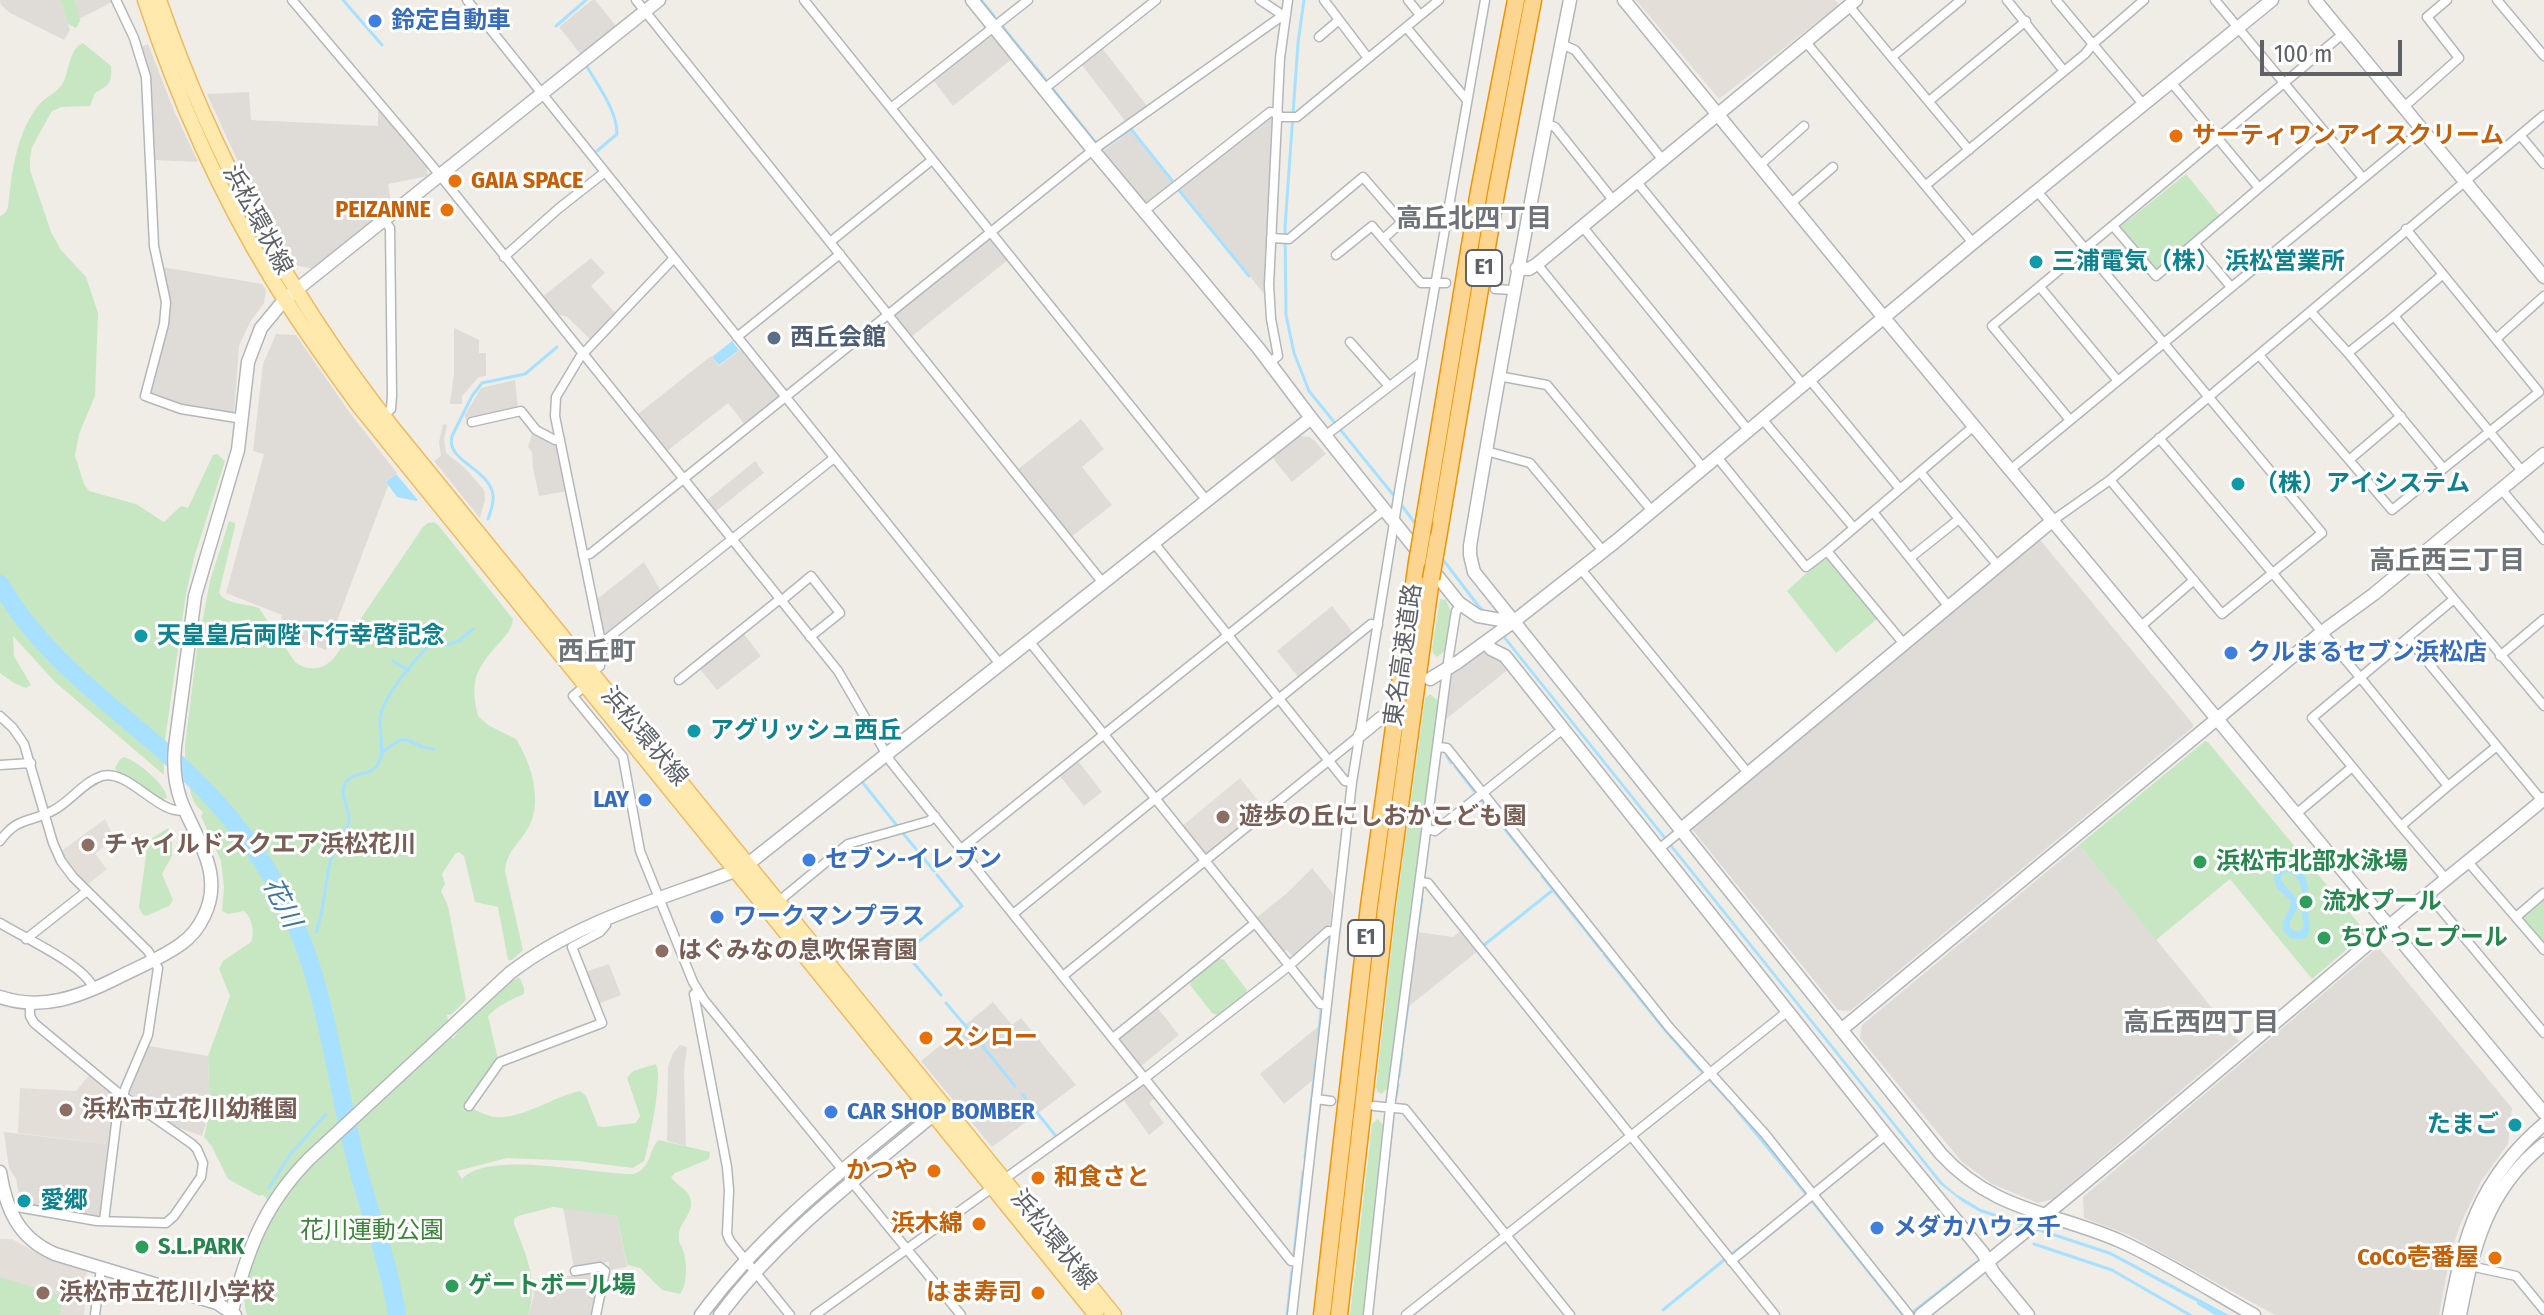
<!DOCTYPE html>
<meta charset="utf-8">
<style>
body{margin:0}
#map{position:relative;width:2544px;height:1315px;overflow:hidden;background:#f0ede6;font-family:"Fira Sans Condensed",sans-serif}
canvas{display:block}
.scale{position:absolute;left:2260px;top:40px;width:142px;height:36px;box-sizing:border-box;border:4px solid #5e6266;border-top:0;padding-left:10px;font-size:24px;line-height:28px;white-space:nowrap;color:#5e6266;-webkit-text-stroke:6px #fff;paint-order:stroke}
</style>
<div id="map">
<canvas width="2544" height="1315"></canvas>
<div class="scale">100 m</div>
</div>
<script>
const c = document.querySelector('canvas').getContext('2d');
c.lineJoin = 'round';
function fill(path, color) {
  c.fillStyle = color;
  c.fill(path, 'evenodd');
}
function stroke(path, color, width, dash) {
  c.strokeStyle = color;
  c.lineWidth = width;
  c.lineCap = dash ? 'butt' : 'round';
  c.setLineDash(dash || []);
  c.stroke(path);
}
function label(font, color, halo, rows, align = 'center') {
  c.font = font + ' "Fira Sans Condensed","Noto Sans JP",sans-serif';
  c.lineWidth = 6;
  c.setLineDash([]);
  c.textBaseline = 'middle';
  c.strokeStyle = halo;
  c.fillStyle = color;
  for (const [text, x, y, turn = 0] of rows) {
    c.save();
    c.translate(x, y);
    c.rotate((+turn || 0) * Math.PI / 180);
    c.textAlign = isNaN(turn) ? turn : align;
    if (halo) c.strokeText(text, 0, 0);
    c.fillText(text, 0, 0);
    c.restore();
  }
}
fill(new Path2D(`
 M0 0H60L70 30 64 40 10 13 1 5Z
 M75 0H111L112 2 79 19Z
 M592 0H595L617 27 582 56 559 27Z
 M989 35H993L1012 59 953 106 933 80Z
 M148 44 175 113 198 162 154 160 151 91 141 47Z
 M1102 48 1148 107 1126 122 1081 64Z
 M249 92 251 120 378 126V107L426 164 428 176 388 184 392 208 315 269 293 265 244 175 207 94Z
 M1270 117 1272 118 1264 294 1179 188Z
 M1131 131 1173 184 1148 203H1144L1102 152Z
 M988 239H992L1008 260 911 337 895 317 896 313Z
 M591 258 605 273 591 286 616 314 591 340 567 317 554 313 541 298Z
 M162 267 262 284 266 290 264 303 250 322 239 346 234 414 182 405 151 394 150 392 169 314 168 291Z
 M454 328 479 340V353H486V376L479 377 462 396V404H450L454 373Z
 M276 334 296 335 350 413 397 473 386 482 388 486 326 650 289 636 292 629 281 618 282 615 226 593 264 454 253 451 263 364Z
 M741 349 778 395 777 399 745 425 728 403 666 452 638 417V414L711 356 719 366Z
 M515 380 518 408 466 421 465 415 481 388Z
 M1081 419 1104 449 1082 467 1112 505 1071 537 1017 470Z
 M443 424 447 425 444 439 446 453 465 468 484 490 485 500 480 518 434 461 441 456 439 442Z
 M533 431 557 445 567 491 539 496 533 468 532 452 528 447Z
 M1301 436 1309 437 1315 441 1326 454 1292 482 1271 456 1294 438Z
 M755 461 764 473 715 512 706 501Z
 M2037 541H2041L2193 724V727L1850 1011 1838 1010 1692 829 1693 825Z
 M644 562 661 591 605 636 603 635 596 600Z
 M1332 606 1354 634 1299 678 1277 651Z
 M743 633 761 656 717 690 699 668Z
 M1484 652 1501 659 1509 669 1446 719 1452 673Z
 M1078 761 1102 792 1084 806 1059 775Z
 M2079 845 2239 1041 2053 1199 2038 1203 1992 1184 1962 1162 1860 1038 1862 1025Z
 M1312 868 1333 894 1330 924 1293 957 1287 950 1283 952 1256 918 1287 893Z
 M1461 930 1478 951 1408 1007 1418 932 1453 937Z
 M2377 948 2380 949 2512 1108 2508 1144 2481 1181 2460 1225 2450 1256 2439 1315H2275L2129 1235 2084 1218 2083 1197Z
 M609 964 621 995 598 1004 585 972Z
 M993 1002 1012 1025 1021 1018 1076 1085 992 1147 921 1061Z
 M1157 1007 1179 1035 1140 1067 1120 1041V1037Z
 M1319 1026 1313 1080 1284 1104 1260 1074Z
 M680 1045 687 1047 684 1071 686 1146 667 1141 668 1067 673 1053Z
 M149 1046 208 1056 210 1110 202 1136 173 1126 130 1094 129 1090Z
 M1142 1085 1146 1086 1155 1097 1149 1103 1164 1123 1149 1135 1123 1099Z
 M4 1132 108 1144 100 1215 97 1217 21 1205 16 1179 9 1168Z
 M563 1207 617 1216 627 1267 609 1270V1262L574 1268Z
 M599 1271 601 1273 593 1315H528L534 1296 532 1282Z`), '#dfdcd8');
fill(new Path2D(`
 M1636 0H1835L1839 5 1719 99Z
 M1240 778 1264 808 1208 854 1204 853 1182 826Z
 M105 819 114 838 95 854 107 869 87 885 69 867 60 852Z
 M90 1074 115 1095 117 1099 108 1144 18 1133 20 1088 76 1091Z
 M0 1239H12L52 1261 87 1271 84 1315H0Z`), '#e3ded7');
fill(new Path2D(`
 M60 0H75L80 21 76 28 68 24Z
 M83 43 111 66C112 84 109 85 95 93L90 106 62 107 52 111 32 147 30 159V170L51 232 61 250 86 277 98 313 95 396 79 434 75 456 84 484 89 491 136 504 164 522 181 506 188 508 213 455 217 454 225 461 194 558 186 594 164 747 185 764V746L199 632H203L201 628 210 581 229 521 235 523V526L219 593C227 605 246 603 259 608L295 662C308 672 323 670 334 658L423 527 428 523 434 522 439 526 513 619C512 629 507 634 501 641 477 668 469 678 478 716L488 725 516 739C532 764 545 807 525 833 516 846 506 854 505 871L523 950 512 960H508L498 907 475 902 464 856 459 852 455 854 442 874 445 884 441 891 448 906 466 1000 452 1014 447 1015 448 1021 348 1115 450 1035 453 1039C463 1024 504 979 520 978L524 988V994C513 998 495 1008 488 1016L498 1059 471 1108C478 1111 487 1116 495 1117 524 1119 552 1097 580 1091L586 1096 598 1126 603 1127 636 1123 640 1116 627 1078 633 1071 656 1064C663 1077 650 1137 646 1154L644 1161 633 1168 577 1161 507 1158 457 1171 462 1179C489 1149 596 1175 634 1174 654 1165 647 1151 659 1140L710 1152 709 1159 675 1173 671 1177C677 1186 690 1190 691 1201 693 1215 677 1224 679 1238 679 1246 681 1243 683 1250 687 1261 688 1285 680 1294L662 1290 640 1268 627 1265 617 1216 553 1207 518 1216 514 1219V1224C526 1254 539 1283 528 1315H247C233 1270 284 1195 305 1155L268 1200 263 1195 259 1196 228 1179 212 1147 204 1137 210 1110 208 1056 230 996 219 969 223 961 251 942C255 933 252 917 244 911L228 914 222 911 224 887 221 861 201 816 203 812C186 798 193 785 184 772 179 766 170 760 164 755V775L55 682 13 636 14 656 31 685 26 688 14 683 0 673V216L4 214 8 208C12 173 15 137 37 107 45 96 59 93 64 81 69 69 70 48 83 43Z
 M2186 174 2221 217 2158 271 2120 227Z
 M1822 559 1830 560 1877 619 1836 653 1787 591Z
 M1440 599 1446 600 1451 612 1445 651 1437 657 1433 653 1432 648Z
 M1430 694 1437 700 1439 708 1388 1088 1381 1094 1377 1091 1376 1087 1396 909 1425 698Z
 M2205 741 2208 742 2365 931V934L2312 979 2230 879 2156 940 2079 845Z
 M124 757C138 761 166 785 167 798L162 800 118 773 115 768 120 759Z
 M168 828 172 833V856L162 874 173 900 169 906 146 916 142 914 139 907 147 847 151 839Z
 M2544 897V947L2519 917Z
 M1219 958 1224 960 1247 990 1245 995 1217 1015 1212 1013 1190 985 1192 979Z
 M1378 1119 1383 1125 1363 1315H1350L1372 1124Z
 M0 1277 65 1297 59 1315H0Z`), '#c7e7c3');
fill(new Path2D(`
 M732 341 739 350 719 365 712 357Z
 M396 474 418 500 416 501 397 497 386 482Z
 M1481 606 1942 1182 1956 1194 1981 1209 2111 1252 2229 1315H2215L2197 1304V1302L2110 1255 1980 1212 1963 1202 1940 1184 1479 608Z
 M2287 864C2312 869 2308 892 2308 909 2309 925 2316 944 2290 938L2283 930C2281 918 2291 912 2291 901L2277 888 2274 878 2278 869ZM2285 872C2311 875 2298 909 2304 926L2299 932 2294 931 2290 927V922L2297 909V899L2281 881V876Z`), '#a7e1ff');
stroke(new Path2D(`
 M343 0 382 45
 M981 0 994 16
 M1304 0 1298 43 1285 227 1286 315 1294 353 1309 391 1395 497
 M556 26 586 0
 M1002 26 1046 80
 M586 65C598 86 617 110 617 134L597 151
 M1053 89 1096 143
 M1102 149 1131 129 1174 183
 M1178 189 1249 276
 M1400 503 1417 526
 M488 519C491 511 494 503 493 495 489 468 445 461 452 436L472 396 482 383 525 374 557 347
 M1441 557 1480 608
 M447 645 459 641 473 629
 M393 661 409 671
 M382 753C413 726 404 747 434 749
 M1447 756 1451 763
 M1455 766 1474 791
 M863 783 898 827
 M1482 801 1538 870
 M902 832 934 871
 M937 875 962 906 905 953 941 995
 M1542 876 1602 951
 M316 932C326 906 324 883 331 859 336 846 347 834 349 820 350 808 339 795 345 784 351 770 373 778 379 762 385 750 379 732 380 719 382 697 416 659 431 643H434
 M1417 932 1422 899
 M301 938 308 935
 M1484 945 1553 890
 M1604 954 1665 1030 1702 1072
 M1325 978 1330 939
 M946 1003 976 1038
 M1318 1039 1321 1011
 M981 1044 1015 1086
 M1402 1047 1408 1005
 M1399 1076 1402 1053
 M1709 1079 1732 1104
 M1022 1094 1055 1135
 M1396 1097 1398 1084
 M335 1104 341 1099
 M1735 1108 1806 1194
 M1389 1151 1393 1119
 M1305 1158 1316 1060
 M269 1188 289 1156 326 1114
 M1812 1201 1903 1315
 M1763 1240 1811 1201
 M2034 1244 2112 1270 2190 1315
 M1294 1254 1303 1172
 M1732 1254 1758 1234
 M1663 1310 1724 1260
 M1913 1312 1977 1262
 M1287 1315 1292 1270`), '#a7e1ff', 3);
stroke(new Path2D(`
 M0 584C52 675 147 725 216 802 258 848 291 903 310 963 330 1025 339 1093 355 1157 368 1210 389 1261 397 1315`), '#a7e1ff', 18);
const street = new Path2D(`
 M116 0 134 38 146 77 154 246 166 302 164 324 145 396 181 409 243 419
 M292 0 430 163 838 671 891 762 1291 1261 1298 1262
 M467 0 1000 664
 M636 0 1103 583
 M804 0 1207 501
 M1260 0 1284 16
 M1324 0 1368 58
 M1408 0 1420 15
 M2007 0 2064 71
 M2056 0 2143 104
 M2215 0 2363 178
 M2497 0 2544 56
 M1849 6 1969 150
 M1406 27 1466 99
 M1319 37 1339 20
 M1805 41 1973 243
 M1561 44 1575 50 1662 159
 M1892 57 1961 0
 M2171 82 2259 188 2324 133
 M1044 89 1156 0
 M1929 101 2026 21
 M2404 107 2459 58 2427 17 2447 0
 M891 108 1028 0
 M1277 117H1297L1439 0
 M1545 123 1555 127 1613 200
 M2520 135 2544 164
 M1760 165 1804 126
 M1636 181 1804 386
 M1926 185 2085 54 2093 44 2144 0
 M2037 191 2322 533 2222 614 2110 480
 M1790 204 1833 167
 M1144 211 1270 112 1278 113
 M1582 226 1749 431
 M2113 226 2156 276 2259 188
 M1271 238 1289 239 1363 177 1402 222 1383 239 1421 283H1446
 M830 242 932 160
 M2195 244 2231 287
 M1336 255 1372 226 1383 239
 M504 257 558 209 605 172
 M1537 264 1704 469
 M2040 287 2118 381
 M1495 289 1513 290
 M2311 312 2348 353
 M2394 316 2442 275
 M737 337 840 254
 M2496 339 2544 296
 M1350 342 1388 385
 M2259 355 2392 510 2539 392 2406 229
 M1269 363 1278 356 1271 319 1269 285 1280 58 1288 0
 M1498 376 1547 385 1652 511
 M1810 380 1900 489
 M383 416 391 409 392 395 390 228 384 220
 M1763 420 1854 528
 M2070 420 1992 326 2344 33
 M472 422 521 411 536 430 555 440 560 439
 M1325 436 1421 362
 M2159 438 2359 676 2448 786 2401 826 2447 880
 M1486 451 1530 463 1603 551
 M1717 457 1806 567 1827 551
 M2349 460 2401 416
 M2443 468 2348 353 2394 316 2522 471
 M2010 470 2422 130
 M1921 473 1998 566
 M2501 489 2544 540
 M1873 512 1949 607
 M2052 521 2110 480 2544 115
 M1154 543 1345 781 1352 782
 M583 555 590 554 1093 150 1282 16
 M1910 558 1959 519
 M1580 568 1748 773
 M2454 599 2544 706
 M781 601 811 576 840 613 810 637
 M2140 627 2194 580
 M2408 638 2543 802
 M600 640 607 639 834 458
 M1029 641 1320 1004 1327 1005
 M1904 644 1827 551 1974 426
 M2500 656 2544 619
 M591 673 600 666 602 647 555 416 556 397 580 357 674 258
 M679 680 780 599
 M585 686 573 696 623 757 640 851 693 982 704 1000 842 1169
 M0 716 13 728 24 744 53 843 61 861 73 877 148 951 158 968 148 1035 125 1089 117 1116 104 1221
 M1438 747 1447 748 1669 1027 1765 1134 1909 1315
 M0 765 31 763
 M2448 786 2497 746
 M2296 814 2351 768
 M2401 826 2312 718 2454 599 2419 557
 M1427 829 1435 831 1563 729
 M0 841C17 817 29 823 52 811 69 803 83 782 102 776 128 768 160 817 185 810
 M961 849 1384 510
 M1659 849 1681 831
 M2469 863 2544 950
 M1420 882 1428 883 1775 1315
 M2428 894 2544 1033
 M779 901 848 844 929 821 935 816
 M1013 914 1371 624 1378 625
 M2516 917 2544 893
 M0 923C24 938 84 964 94 989
 M26 939 87 891
 M1063 976 1359 736
 M698 992 694 994 727 1167 729 1190 727 1234 730 1241 790 1315
 M1113 1038 1255 923
 M1316 1099 1331 1101
 M469 1106 500 1062 602 1023 572 947 600 932 606 925 604 920
 M1374 1106 1405 1109 1570 1315
 M851 1181 961 1315
 M9 1211 17 1207 97 1221 166 1223 174 1216 201 1177 203 1163 197 1149 192 1144 116 1091 34 1023 30 1016V1004
 M1731 1261 1886 1135
 M2470 1266 2516 1276 2544 1310
 M575 1271 600 1267 605 1271 596 1315
 M95 1315 101 1268
 M815 1315 1145 1078 1289 966 1328 931 1335 932
 M1292 1315 1352 782 1400 486 1485 0
 M1368 1315 1390 1108 1449 655 1456 611 1462 606
 M1406 1315 1788 1011`);
const secondary = new Path2D(`
 M972 0 1093 150 1259 349 1311 418 1459 603 1478 616 1513 622
 M1570 0C1534 182 1500 364 1470 546V555L1474 572 1941 1154C1994 1212 2054 1212 2120 1241 2166 1262 2210 1290 2254 1315
 M1624 0 1885 319 2544 1113
 M2315 0 2544 277
 M1517 268 1529 269 1537 264 1856 0
 M1486 642 1491 649 1505 656 1886 1135 1983 1253 1993 1272 2028 1315
 M1430 679 1458 662 1513 622 1615 542 1973 243 2272 0
 M1360 735 1381 718
 M1680 830 2052 521
 M0 997C42 1011 79 997 117 978 138 967 162 958 181 944 191 937 199 927 204 916 225 874 196 839 181 801 175 784 173 766 175 747L195 596 238 450 248 362 261 328 285 299 659 0
 M1841 1030 2322 632 2374 594 2544 454
 M0 1172C6 1209 18 1238 55 1254L217 1303 235 1315
 M232 1311C247 1250 264 1205 309 1159L510 973C576 922 658 900 735 871L748 864 1311 418
 M701 1315C766 1227 847 1167 930 1098
 M720 1315C781 1233 862 1175 939 1110
 M1921 1315C2076 1193 2225 1065 2375 938 2430 891 2488 846 2544 799
 M2449 1315C2464 1235 2479 1179 2544 1124
 M2460 1315C2473 1247 2487 1189 2544 1144`);
const primary = new Path2D(`
 M145 0C177 97 219 192 272 279 299 323 329 365 359 406L1096 1315
 M159 0C212 155 291 298 392 427L1114 1315`);
const highway = new Path2D(`
 M1424 521 1479 191 1516 0
 M1438 538 1496 194 1533 0
 M1322 1315 1369 906 1417 562
 M1339 1315 1386 908 1431 579`);
stroke(street, '#b3b7bb', 11);
stroke(secondary, '#b2b6bb', 15);
stroke(primary, '#f1b95e', 17);
stroke(highway, '#f59101', 19);
stroke(street, '#fff', 8);
stroke(secondary, '#fff', 12);
stroke(primary, '#ffe9ac', 14);
stroke(highway, '#fcd691', 16);
const highwayBridge = new Path2D(`
 M1417 562 1424 521
 M1431 579 1438 538`);
stroke(highwayBridge, '#f59101', 19, []);
stroke(highwayBridge, '#fcd691', 16);
for (const [x, y, r, color] of [
 [375,21,8,"#3f7fe0"],
 [2176,136,8,"#e8710a"],
 [455,181,8,"#e8710a"],
 [447,210,8,"#e8710a"],
 [2036,262,8,"#0f9aa8"],
 [774,338,8,"#5c6f8a"],
 [2238,484,8,"#0f9aa8"],
 [141,636,8,"#0f9aa8"],
 [2231,653,8,"#3f7fe0"],
 [694,731,8,"#0f9aa8"],
 [645,800,8,"#3f7fe0"],
 [1223,817,8,"#8d6e63"],
 [88,845,8,"#8d6e63"],
 [809,860,8,"#3f7fe0"],
 [2200,862,8,"#2e9e5b"],
 [2306,902,8,"#2e9e5b"],
 [717,917,8,"#3f7fe0"],
 [2324,938,8,"#2e9e5b"],
 [662,951,8,"#8d6e63"],
 [926,1038,8,"#e8710a"],
 [66,1110,8,"#8d6e63"],
 [831,1112,8,"#3f7fe0"],
 [2515,1125,8,"#0f9aa8"],
 [934,1171,8,"#e8710a"],
 [1038,1178,8,"#e8710a"],
 [24,1201,8,"#0f9aa8"],
 [979,1224,8,"#e8710a"],
 [1877,1228,8,"#3f7fe0"],
 [142,1247,8,"#2e9e5b"],
 [2495,1258,8,"#e8710a"],
 [452,1286,8,"#2e9e5b"],
 [43,1293,8,"#8d6e63"],
 [1038,1293,8,"#e8710a"]
]) {
  const dot = new Path2D();
  dot.arc(x, y, r, 0, 2 * Math.PI);
  c.fillStyle = color;
  c.fill(dot);
  stroke(dot, '#fff', 3);
}
for (const [x, y, w] of [
 [1484,268,36],
 [1366,938,36]
]) {
  const box = new Path2D();
  box.roundRect(x - w / 2, y - 18, w, 36, 6);
  c.fillStyle = '#fff';
  c.fill(box);
  stroke(box, '#5e6266', 2);
}
label('bold 22px', '#5e6266', null, [
 ["E1",1484,268],
 ["E1",1366,938]
]);
label('bold 24px', '#366cbe', '#fff', [
 ["鈴定自動車",391,21],
 ["クルまるセブン浜松店",2247,653],
 ["LAY",629,800,"right"],
 ["セブン-イレブン",825,860],
 ["ワークマンプラス",733,917],
 ["CAR SHOP BOMBER",847,1112],
 ["メダカハウス千",1893,1228]
], 'left');
label('bold 24px', '#c56008', '#fff', [
 ["サーティワンアイスクリーム",2192,136,"left"],
 ["GAIA SPACE",471,181,"left"],
 ["PEIZANNE",431,210],
 ["スシロー",942,1038,"left"],
 ["かつや",918,1171],
 ["和食さと",1054,1178,"left"],
 ["浜木綿",963,1224],
 ["CoCo壱番屋",2479,1258],
 ["はま寿司",1022,1293]
], 'right');
label('24px', '#5e6266', '#fff', [
 ["浜松環状線",257,220,62],
 ["東名高速道路",1404,655,-82],
 ["浜松環状線",644,737,50],
 ["浜松環状線",1053,1240,51]
]);
label('bold 24px', '#0d838f', '#fff', [
 ["三浦電気（株） 浜松営業所",2052,262],
 ["（株）アイシステム",2254,484],
 ["天皇皇后両陛下行幸啓記念",157,636],
 ["アグリッシュ西丘",710,731],
 ["たまご",2499,1125,"right"],
 ["愛郷",40,1201]
], 'left');
label('bold 24px', '#4e5e75', '#fff', [
 ["西丘会館",790,338]
], 'left');
label('bold 24px', '#785e54', '#fff', [
 ["遊歩の丘にしおかこども園",1239,817],
 ["チャイルドスクエア浜松花川",104,845],
 ["はぐみなの息吹保育園",678,951],
 ["浜松市立花川幼稚園",82,1110],
 ["浜松市立花川小学校",59,1293]
], 'left');
label('bold 24px', '#27864d', '#fff', [
 ["浜松市北部水泳場",2216,862],
 ["流水プール",2322,902],
 ["ちびっこプール",2340,938],
 ["S.L.PARK",158,1247],
 ["ゲートボール場",468,1286]
], 'left');
label('24px', '#3a8536', '#fff', [
 ["花川運動公園",372,1231]
]);
label('bold 26px', '#6f7478', '#fff', [
 ["高丘北四丁目",1474,220],
 ["高丘西三丁目",2447,562],
 ["西丘町",597,653],
 ["高丘西四丁目",2201,1024]
]);
label('italic 26px', '#3d77a0', '#fff', [
 ["花川",281,903,63]
]);
</script>
